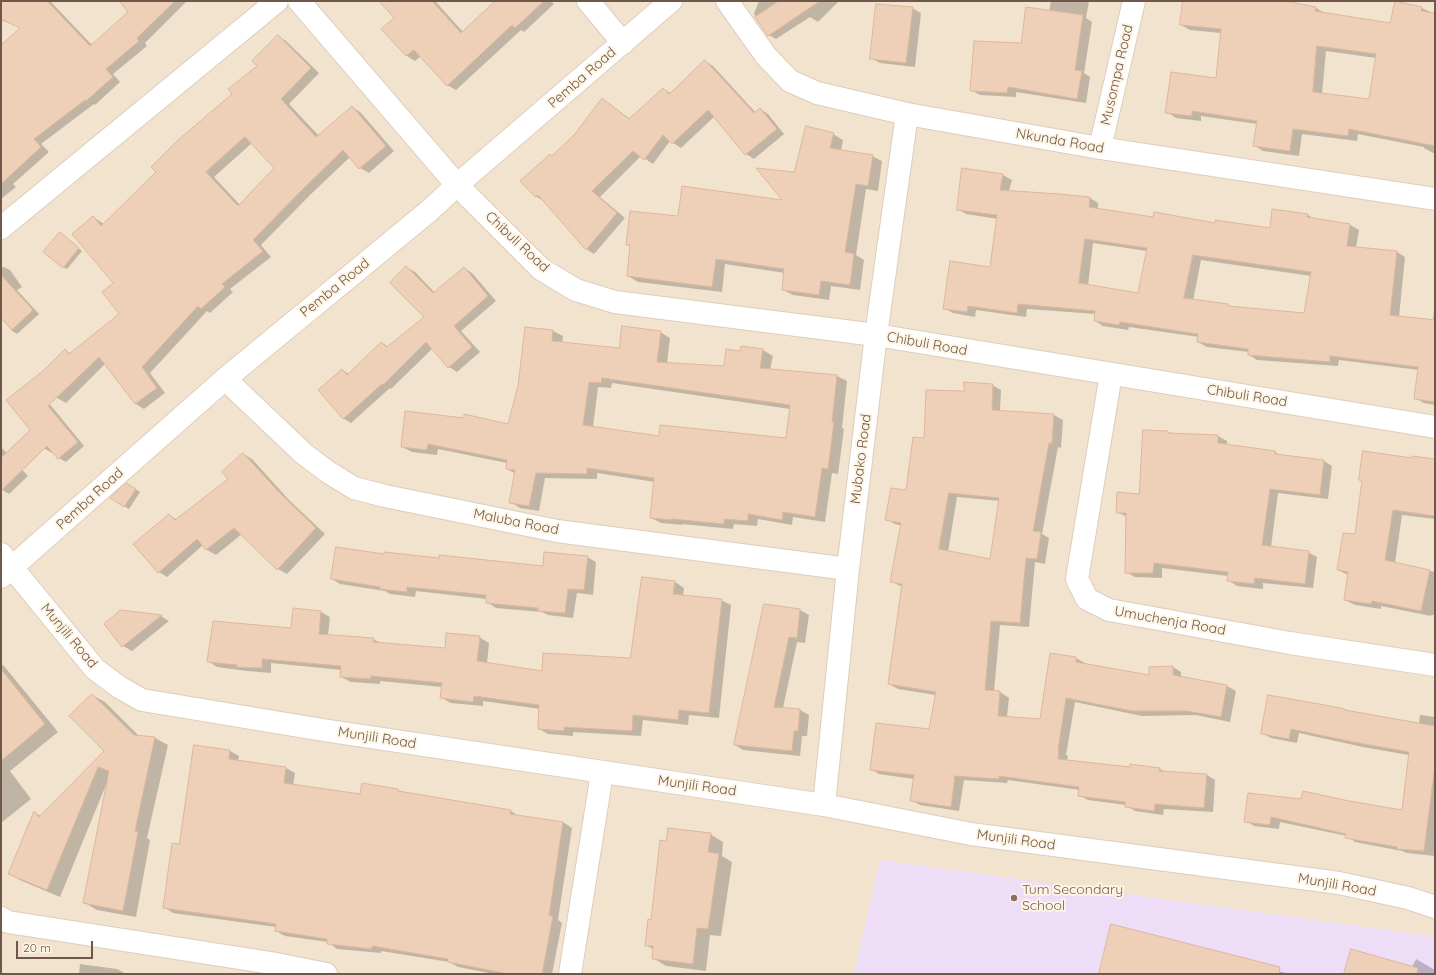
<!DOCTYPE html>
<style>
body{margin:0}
#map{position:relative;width:1436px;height:975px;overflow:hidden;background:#faf1df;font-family:Quicksand,sans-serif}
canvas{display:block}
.frame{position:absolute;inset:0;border:2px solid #6f5849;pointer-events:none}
.scale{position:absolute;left:16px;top:941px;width:77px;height:18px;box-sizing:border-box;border:2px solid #6f5849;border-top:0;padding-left:5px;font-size:12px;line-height:14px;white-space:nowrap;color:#6f5849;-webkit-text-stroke:3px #fef5e5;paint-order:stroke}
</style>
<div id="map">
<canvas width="1436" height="975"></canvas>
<div class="frame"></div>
<div class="scale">20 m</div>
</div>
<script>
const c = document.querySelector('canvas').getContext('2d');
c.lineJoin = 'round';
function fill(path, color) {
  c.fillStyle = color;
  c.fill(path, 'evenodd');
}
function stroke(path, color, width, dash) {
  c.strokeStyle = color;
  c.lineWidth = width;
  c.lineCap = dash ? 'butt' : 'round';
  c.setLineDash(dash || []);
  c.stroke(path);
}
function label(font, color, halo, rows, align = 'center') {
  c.font = font + ' Quicksand,sans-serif';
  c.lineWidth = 4;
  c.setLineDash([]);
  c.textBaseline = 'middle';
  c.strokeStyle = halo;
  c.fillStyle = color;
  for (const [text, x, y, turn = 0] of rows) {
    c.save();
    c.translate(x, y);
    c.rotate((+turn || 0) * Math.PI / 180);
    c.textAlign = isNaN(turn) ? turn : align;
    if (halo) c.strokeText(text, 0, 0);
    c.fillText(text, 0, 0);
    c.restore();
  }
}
fill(new Path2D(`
 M1 1H1435V974H1Z`), '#f1e3ce');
fill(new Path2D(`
 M880 860 1431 936 1435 937V974H854Z`), '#eeddf6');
fill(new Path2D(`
 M1 1H50L92 45 130 12 120 1H187L145 43 147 46 113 74 120 82 95 105 94 104 41 144 49 152 13 184 16 187 1 199V46L21 28 1 20Z
 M380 1H435L463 32 495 1H551L554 4 524 32 521 30 456 90 447 85 421 56 415 61 407 56 383 29 396 18Z
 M759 1H839L818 22 810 17 776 39 769 35 754 14Z
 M1051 1H1089L1086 18 1092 22 1084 73 1090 77 1086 103 1016 92V97L980 95 971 90 1021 44 1049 12Z
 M1184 1H1270L1290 3 1316 8 1326 14 1391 24 1396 3 1422 8 1435 14V154L1424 148V147L1358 134 1357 141 1302 134 1299 156 1263 151 1254 145 1257 124 1201 116V121L1176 118 1167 112 1216 79 1221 33 1190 30 1181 25ZM1326 51 1376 58 1370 100 1322 94Z
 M912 8 921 13 915 67 880 63 871 58Z
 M278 36 286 41 319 73 289 104 319 136 352 107 360 112 394 151 369 173 360 168 350 157 311 194 261 245 271 257 230 289 233 292 210 313 207 311 150 373 165 393 144 409 136 404 105 364 66 403 57 398 41 374 65 350 71 354 120 314 114 283 93 217 104 224 157 172 234 94 258 66ZM252 143 276 168 240 205 214 177Z
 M705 61 713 66 756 113 760 109 768 114 784 134 754 159 746 154 715 116 681 148 670 141 653 164 641 156 600 197 625 218 594 254 586 249 544 201 535 196 553 157 574 136 603 99 630 119 663 89 671 93Z
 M833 134 843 140 841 151 872 156 882 161 878 191 866 189 856 255 864 260 860 290 831 286 829 300 793 295 783 290 785 273 725 264 722 292 638 282 628 276 631 247 627 244 679 217 784 202 795 173Z
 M963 169 1003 175 1012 180 1009 191 1090 198 1098 203V210L1154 218 1270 230 1308 215 1316 220 1350 225 1359 230 1356 248 1397 252 1405 257 1399 317 1433 321 1435 299V405L1424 403 1415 398 1419 370 1339 360 1338 366 1257 360 1249 355V352L1207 347 1198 342 1199 337 1129 327 1128 330 1103 326 1095 321 1096 314 1027 309 1026 317 976 310 975 317 953 313 944 308 991 268 998 219 966 214 958 209ZM1093 243 1147 251 1139 294 1088 286ZM1201 260 1311 276 1305 314 1230 307 1227 305 1193 301Z
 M60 233 82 251 67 269 63 267Z
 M4 267 10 270 22 287 17 290 39 314 17 334 11 330 1 316V268Z
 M406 267 415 272 435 293 464 268 472 273 496 301 461 331 480 352 457 372 449 367 433 348 391 389 390 388 351 423 343 418 342 370 349 374 382 343 389 347 425 317Z
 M526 328 553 331 563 336 562 343 620 349 660 332 670 338 667 363 725 367 741 353 763 350 773 356 770 370 837 376 847 381 842 428 844 429 838 474 832 473 825 522 793 517 792 525 758 519 757 526 734 524 733 529 682 524V525L661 523 651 518 655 482 597 473V479L545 478 539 511 520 508 511 502 516 474 507 469V463L438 449 437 455 412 452 402 447 509 425 519 386ZM612 383 790 409 786 439 659 437 593 427 598 387 611 388Z
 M992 385 1001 390 1000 411 1054 415 1063 420 1061 448 1058 447 1042 534 1049 538 1045 564 1035 562 1029 627 1000 625 994 692H1000L1009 698 1007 717 1041 720 1076 658 1085 663 1084 665 1150 676 1173 667 1181 672V677L1227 686 1236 691 1230 722 1196 715 1142 716 1075 702 1066 755 1068 756 1067 761 1131 769H1160L1165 772 1207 775 1215 780 1213 812 1164 809 1163 815 1135 811 1126 805 1088 800 1079 795 1080 790 1008 780 1007 783 964 780 959 811 920 805 911 800 914 779 879 774 871 769 929 730 936 695 898 689 889 684 902 587 891 581 902 526 895 524 886 519 907 492 925 440 965 392ZM957 497 1000 501 991 560 948 552Z
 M48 402 84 446 66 462 59 458 53 452 52 453 45 449 19 415Z
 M1168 432 1171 434 1218 436 1227 441V445L1275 452 1281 456 1324 461 1332 466 1328 499 1278 493 1271 547 1308 552 1317 557 1313 588 1263 583V589L1237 586 1228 580V576L1162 568V578L1135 577 1126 572 1127 517 1117 512 1140 495Z
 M1 447 28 476 9 494 1 489Z
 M243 454 252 459 288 499 325 534 287 574 278 569 242 534 216 555 207 550 203 545 167 577 159 572 169 515 178 520 230 479Z
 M1413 459 1435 460V519L1402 515 1395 563 1435 572V615H1431V616L1381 606V609L1355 605 1345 600 1348 575 1338 570 1356 536Z
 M127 484 140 492 129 509 111 498Z
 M385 555 544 567 587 557 596 562 593 595 577 593 573 618 548 615 542 612 496 608 487 602V599L416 591 415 597 390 594 385 591 340 584 332 579Z
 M675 582 684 588 683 596 721 600 731 605 719 718 689 715 688 725 643 720 641 736 573 732V736L548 734 539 729 540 709 483 701V706L451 703 442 698V687L380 681V684L351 682 341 677 342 670 271 663V673L247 671 217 667 208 661 292 629 321 612 330 617 328 635 373 639 383 644 446 649 479 637 489 643 487 663 543 672 631 659Z
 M800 610 809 615 805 643 797 642 783 708 800 710 809 715 807 736H802L800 756 743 750 735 745Z
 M122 611 161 616 169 621 132 651 123 646Z
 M1 664 4 666 58 732 10 771 31 799 1 823Z
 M92 695 105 702 140 737 155 738 168 745 147 838 150 840 136 917 97 910 85 903 107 785H106L60 897 22 881 9 874 34 812 41 816 106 751Z
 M1269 696 1419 724 1420 715 1435 717V856L1407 853 1402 851 1355 842 1347 836 1280 822 1279 829 1254 826 1246 821 1301 800 1349 802 1402 811 1409 755 1363 747 1299 733 1297 743 1271 738 1262 733Z
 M195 746 230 751 239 756 238 761 286 768 295 773 293 786 361 795 363 784 398 790 402 792 511 811 518 816 563 822 572 828 558 920 562 923 552 974H494L458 967 449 962 381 951V953L337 949 328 942 285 936 276 931V927L173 913 164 907 180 845Z
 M710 834 723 842 722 856 732 862 721 936 710 935 706 971 666 966 653 958 654 950 646 945 667 842Z
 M1416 959 1435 970V974H1346L1412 967Z
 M80 964 117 969 126 974H79Z
 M1278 971 1290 974H1100Z`), '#0003');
const building = new Path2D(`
 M1 1H47L90 46 128 12 119 1H175L137 38 139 41 106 69 113 77 86 101 85 100 34 139 41 147 1 184V45L20 28 1 19Z
 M379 1H432L461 33 495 1H544L515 28 512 25 447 86 414 50 406 56 381 29 394 18Z
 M779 1H820L768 36 755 17Z
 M1183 1H1285L1316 7 1315 11 1390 23 1395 1 1422 7 1421 11 1435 13V146L1349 129 1348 136 1293 129 1290 151 1253 146 1257 121 1192 111V116L1165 113 1171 72 1216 78 1221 29 1180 25ZM1317 46 1376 54 1369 99 1313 92Z
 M876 4 913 7 906 63 870 59Z
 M1026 7 1083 15 1075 70 1082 71 1077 99 1008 87 1007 93 970 91 974 41 1021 43Z
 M278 35 311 68 281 99 316 137 352 106 386 146 359 169 343 150 302 190 253 240 263 251 222 284 225 287 201 309 198 306 142 367 157 388 135 404 99 357 48 406 78 442 58 459 47 446 1 491V458L30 430 6 400 43 371 65 349 69 354 119 314 102 292 113 283 72 234 93 216 101 226 156 172 151 167 177 141 232 94 228 89 257 66 252 61ZM245 137 274 168 238 206 206 172Z
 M705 60 754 113 760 108 777 129 745 155 708 110 672 144 663 135 644 160 633 151 592 191 617 213 586 250 538 195 535 197 520 181 550 154 552 156 574 135 602 98 629 119 663 88 669 94Z
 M806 126 834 133 830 148 873 155 868 186 856 184 845 252 854 254 850 285 821 281 819 295 782 290 784 269 716 259 712 287 627 276 630 245H626L630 211 678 216 682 186 782 200 756 168 794 172Z
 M962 168 1003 174 1000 190 1059 194 1090 197 1089 207 1153 217 1154 212 1215 223V220L1270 228 1272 209 1308 214 1307 217 1350 224 1347 246 1397 251 1390 315 1435 320V402L1414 399 1418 367 1330 356V362L1248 355V349L1197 342 1198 334 1120 322 1119 325 1094 321 1095 311 1018 304 1017 313 968 306 967 312 943 309 950 261 990 267 997 215 957 210ZM1085 239 1147 248 1138 293 1079 283ZM1193 255 1311 272 1304 313 1228 306V304L1184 298Z
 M60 232 79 248 63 268 43 252Z
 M406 266 433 293 464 267 488 296 454 326 472 347 448 368 426 342 383 385 382 384 343 419 318 390 342 369 347 375 381 342 387 347 424 317 390 283Z
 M1 275 33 310 12 330 1 318Z
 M622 326 661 331 657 362 724 366 726 349 740 351 741 346 763 349 760 368 837 375 832 422H834L828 469 822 468 815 517 783 512 782 520 748 514V521L724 519V524L672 519V520L650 518 654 478 587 468V474L536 473 529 506 509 503 515 470 506 469 507 460 428 444 427 450 401 447 405 411 464 418V414L508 424 518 386 525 327 553 330 552 341 619 348ZM602 378 790 405 786 438 660 425 659 436 583 425 589 382 601 383Z
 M964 382 993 384 992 410 1054 414 1052 443H1049L1033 531 1041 532 1037 559 1026 558 1020 623 991 621 985 690 1000 691 998 716 1040 719 1050 653 1076 657V662L1149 675V667L1173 666V675L1227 685 1221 717 1186 711H1132L1066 698 1058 750H1059L1058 759 1130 767V764L1160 768 1159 771 1207 774 1204 808 1155 804 1154 811 1125 807V802L1078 796 1079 787 999 776V779L955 776 951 807 910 801 914 775 870 770 876 723 929 729 936 692 888 684 902 584 890 582 901 523 885 520 891 488 906 490 913 437 924 438 926 390 964 391ZM949 493 999 498 990 559 939 549Z
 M1143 430 1168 431V433L1218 435V443L1275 451V454L1324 460 1320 495 1270 489 1262 545 1309 551 1305 584 1255 578 1254 584 1227 581 1228 572 1154 563 1153 573H1125L1126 513H1116L1117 492 1139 494Z
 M1363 451 1412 458V456L1435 459V516L1393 510 1385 560 1430 570 1421 611 1372 601 1371 604 1344 600 1348 572 1337 570 1343 533 1355 534 1362 481 1359 480Z
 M243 453 279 492 316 528 277 570 234 528 206 550 197 539 158 573 133 544 169 514 175 520 228 479 222 472Z
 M126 483 136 489 124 507 110 498Z
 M336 547 384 554V552L439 558V555L543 566 544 552 588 556 584 590 568 589 565 613 538 611V608L486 603V595L407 587V592L380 589V587L331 579Z
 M642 577 675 581 673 594 722 599 709 713 679 710 678 720 633 715 632 731 564 727V731L538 729 539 705 474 696 473 702 440 698 442 683 371 676V679L340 677 341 666 262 659V668L236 667 237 665 207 662 213 621 291 628 293 608 321 611 319 634 374 638 373 642 445 648 446 633 480 636 477 661 542 671 543 653 630 658Z
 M764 604 800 609 797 638 789 637 774 707 800 709 798 731H794L792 751 734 745Z
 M121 610 162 615 122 647 104 624Z
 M1 669 45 724 1 761Z
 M92 694 134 735 155 737 135 831 138 832 123 911 83 903 109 771 98 767 47 890 8 874 34 811 39 817 104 751 69 716Z
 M1268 695 1319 704 1345 709V710L1435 726V765L1424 851 1397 849V847L1345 838 1346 834 1271 817 1270 825 1244 822 1248 793 1301 799 1303 791 1349 801 1402 810 1409 752 1353 742 1291 729 1289 739 1261 734Z
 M194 745 230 750 229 759 286 767 284 783 360 794 362 783 398 789V791L511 810 510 814 563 822 549 916H553L542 974H509L448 962V959L372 946V949L327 944V939L275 931 276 924 163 908 172 843 179 844Z
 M668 828 711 833 708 852 719 854 708 929 697 928 693 964 652 959 653 946H645L648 919 651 920 660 840 666 841Z
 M1111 924 1280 967 1279 974H1099Z
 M1351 949 1418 968 1417 974H1344Z`);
fill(building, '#eed0b9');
stroke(building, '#e0b79a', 1);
const street = new Path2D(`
 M299 1 457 185 541 269 576 290 615 302 876 335 1435 427
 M588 1 623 43
 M727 1 766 56 790 81 817 93 907 114 1100 148 1435 199
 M1100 148 1134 1
 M1 228 277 1
 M1111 374 1077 579 1087 599 1109 610 1290 643 1435 665
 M225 379 304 454 328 472 354 488 385 496 557 531 848 569
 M1 554 95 669 119 687 142 700 323 730 824 805 971 834 1339 883 1408 898 1435 907
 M824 805 848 569 876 335 907 114
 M1 918 8 922 271 963 326 974
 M570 974 602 773`);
const secondary = new Path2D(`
 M1 577 225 379 429 211 457 185 671 1`);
stroke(street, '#decdbc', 24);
stroke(secondary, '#e2cebb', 24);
stroke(street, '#fff', 22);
stroke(secondary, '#fff', 22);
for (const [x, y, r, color] of [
 [1014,898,4,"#8d6e63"]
]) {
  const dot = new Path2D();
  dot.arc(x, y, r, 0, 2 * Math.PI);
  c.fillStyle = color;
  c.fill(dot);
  stroke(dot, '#fef5e5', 1.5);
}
label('14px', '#6f5849', '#fef5e5', [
 ["Musompa Road",1117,75,-77],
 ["Pemba Road",582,78,-41],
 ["Nkunda Road",1060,141,10],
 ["Chibuli Road",517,242,43],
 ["Pemba Road",335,288,-39],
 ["Chibuli Road",927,344,10],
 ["Chibuli Road",1247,396,9],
 ["Mubako Road",861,459,-83],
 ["Pemba Road",90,499,-42],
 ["Maluba Road",516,522,11],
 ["Umuchenja Road",1170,621,10],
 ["Munjili Road",69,636,50],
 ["Munjili Road",377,738,9],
 ["Munjili Road",697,786,8],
 ["Munjili Road",1016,840,8],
 ["Munjili Road",1337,885,10]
]);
label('14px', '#785e54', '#fef5e5', [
 ["Tum Secondary",1022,890],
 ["School",1022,906]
], 'left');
</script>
